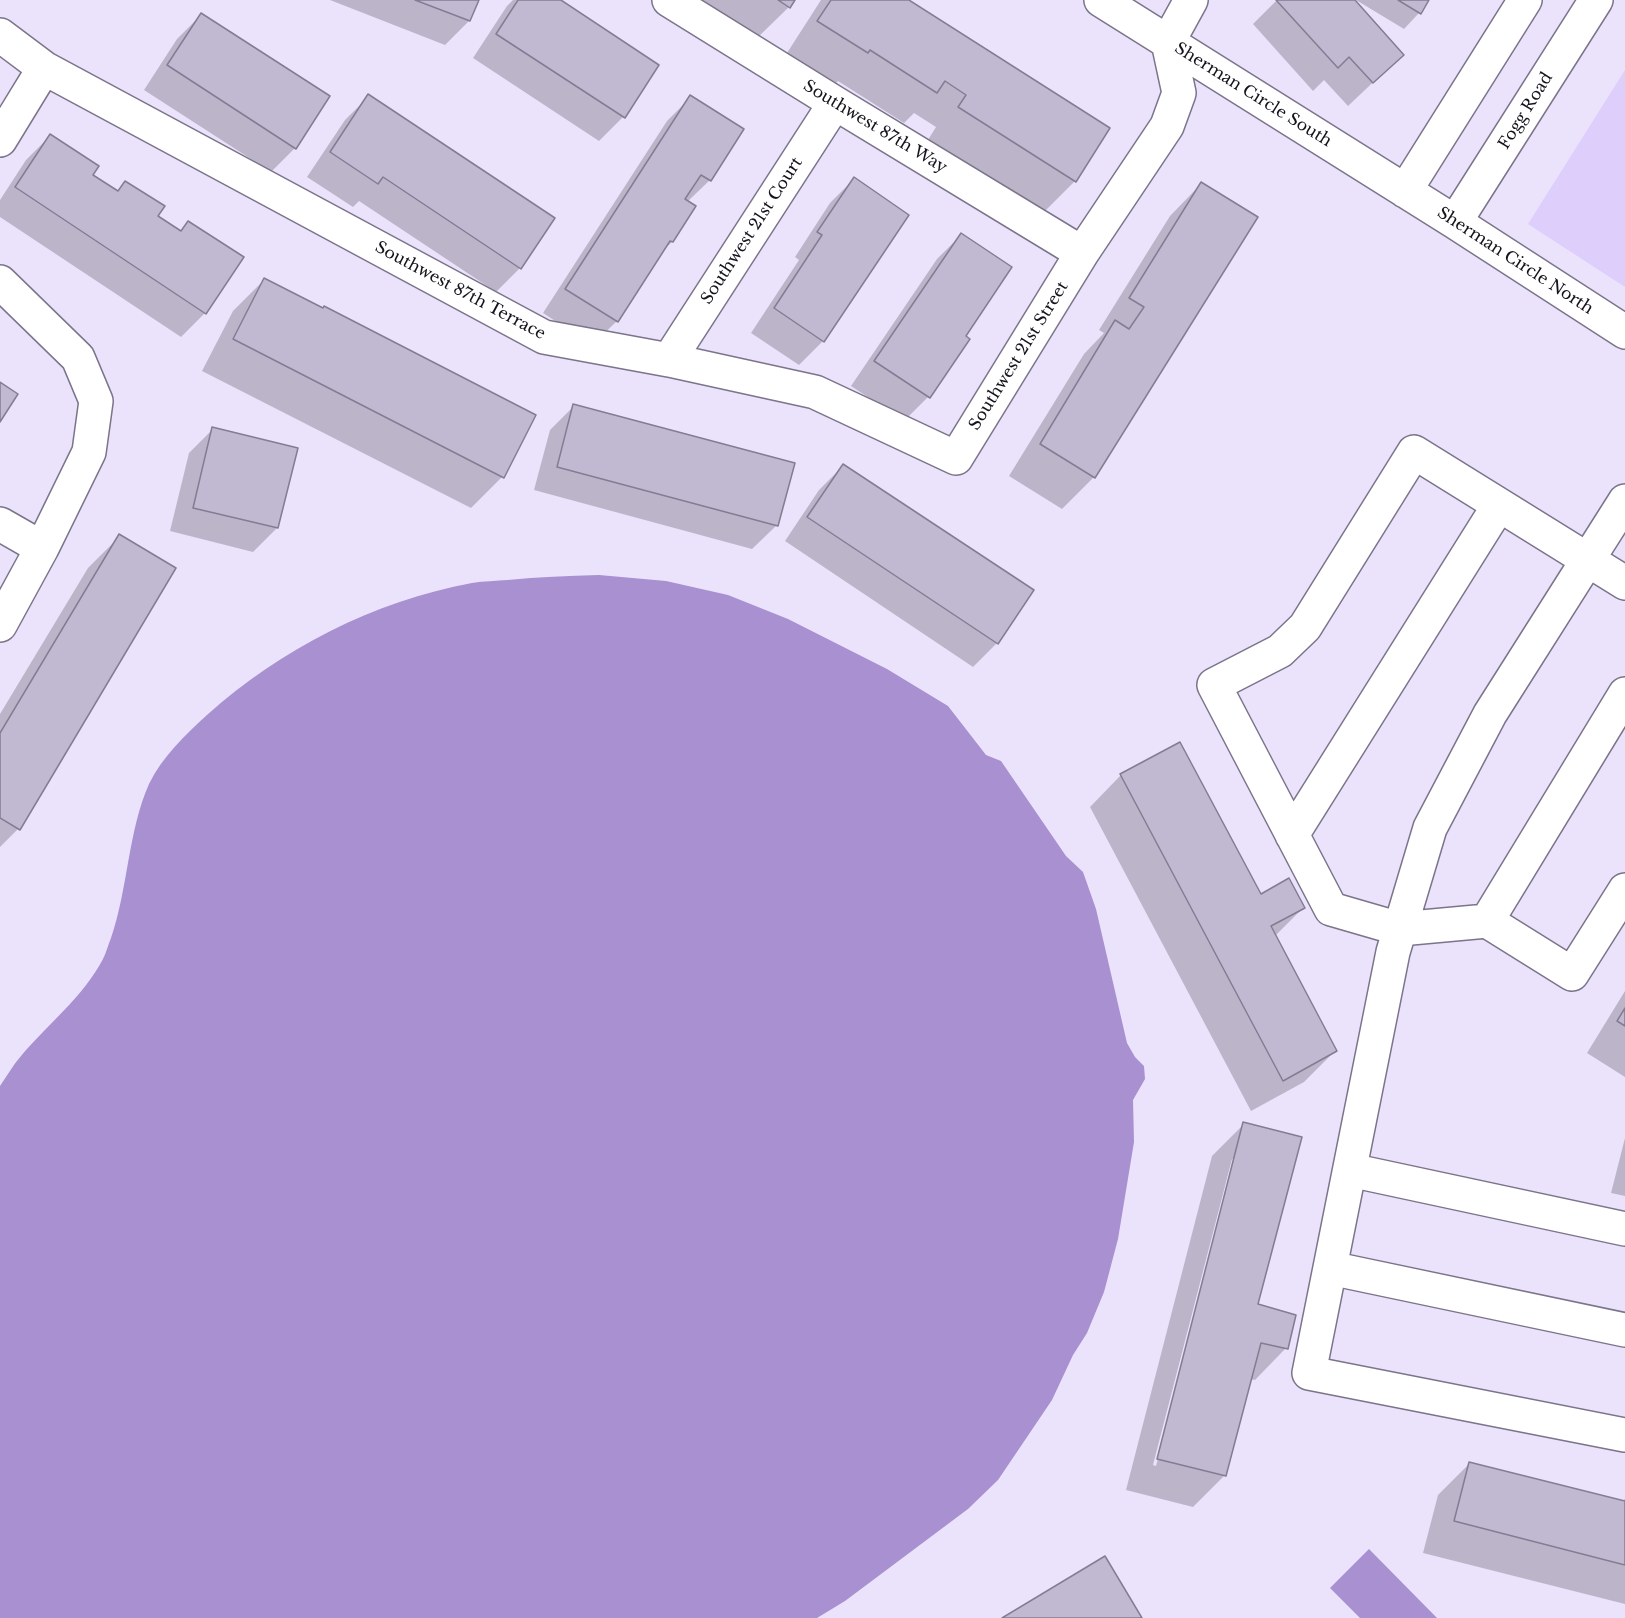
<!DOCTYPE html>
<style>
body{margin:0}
canvas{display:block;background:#ebe2fb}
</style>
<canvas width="1625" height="1618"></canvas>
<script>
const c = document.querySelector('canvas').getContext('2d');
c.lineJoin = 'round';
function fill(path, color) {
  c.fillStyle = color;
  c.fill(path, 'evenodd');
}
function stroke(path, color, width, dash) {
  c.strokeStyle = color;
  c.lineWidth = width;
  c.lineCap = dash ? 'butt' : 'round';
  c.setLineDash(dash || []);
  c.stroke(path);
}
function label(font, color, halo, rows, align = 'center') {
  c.font = font + ' "Libre Baskerville",serif';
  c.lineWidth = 4.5;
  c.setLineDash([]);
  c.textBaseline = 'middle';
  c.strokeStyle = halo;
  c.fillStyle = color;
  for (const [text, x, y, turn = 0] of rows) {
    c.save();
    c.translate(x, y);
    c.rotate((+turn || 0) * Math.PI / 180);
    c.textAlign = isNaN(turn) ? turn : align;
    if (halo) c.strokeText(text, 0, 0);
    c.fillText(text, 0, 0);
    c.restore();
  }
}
fill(new Path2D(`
 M1625 70V287L1528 224Z`), '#decefc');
fill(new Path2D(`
 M599 575 666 581 728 595 788 619 887 669 948 706 986 755 1001 761 1066 856 1083 872 1096 909 1127 1043 1135 1057 1144 1066 1145 1079 1133 1100 1134 1142 1118 1239 1104 1292 1087 1333 1073 1355 1052 1400 998 1480 968 1509 845 1601 817 1618H0V1086C7 1076 13 1065 21 1056 48 1024 83 997 103 959 106 953 108 945 111 938 128 889 128 831 149 784 163 756 184 736 207 715 281 649 374 601 472 583 484 581 496 581 508 580 538 577 568 576 599 575Z
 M1369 1549 1437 1618H1360L1330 1588Z`), '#a890d1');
fill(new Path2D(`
 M330 0H477L469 21 445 45Z
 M513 0H558L623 117 599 141 473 58 507 6Z
 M702 0H793L789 7 757 38 710 9 711 6Z
 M821 0H906L1108 129 1075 181 1043 213 928 140 936 127 914 113 904 123 838 81 835 84 787 53Z
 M1277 0H1353L1402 55 1348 106 1324 80 1313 91 1253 24Z
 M1356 0H1428L1419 13 1404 29Z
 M201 15 295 148 271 172 144 90 177 39Z
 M369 96 520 268 496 292 359 201 353 207 307 177 345 120Z
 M691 97 710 180 687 202 672 242 660 253 617 321 592 345 543 313 667 121Z
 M50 136 91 175 117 191 126 182 156 216 180 231 189 222 205 313 181 337 0 217V200L26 160Z
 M854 179 823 341 799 365 751 333 799 260 795 257 830 203Z
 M1201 184 1094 477 1062 509 1009 476 1084 354 1104 333 1099 330 1170 216Z
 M961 235 963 336 968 339 928 397 904 421 851 386 937 259Z
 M264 280 322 310 502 477 471 508 202 371 233 311Z
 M574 406 777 525 752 549 534 490 550 430Z
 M213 429 277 528 253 552 170 531 189 453Z
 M843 466 997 643 973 667 785 541 819 490Z
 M120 536 18 829 0 847V714L88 568Z
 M1121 775 1260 896 1303 908 1275 936 1335 1051 1304 1082 1251 1111 1090 807Z
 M1625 991V1077L1587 1053Z
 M1244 1124 1256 1306 1286 1348 1255 1380 1250 1379 1225 1475 1193 1507 1126 1490 1212 1156ZM1232 1159H1235L1156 1466 1153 1465Z
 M1625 1138V1196L1611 1193Z
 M1470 1463 1621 1502 1625 1499V1604L1423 1553 1438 1495Z`), '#0003');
const building = new Path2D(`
 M415 0H479L470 21Z
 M518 0H561L659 65 625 118 496 34Z
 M778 0H795L790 8Z
 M831 0H909L1110 128 1076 182 958 107 966 95 945 81 937 93 870 50 868 53 817 21Z
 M1276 0H1355L1404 55 1373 83 1349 57 1338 68Z
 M1398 0H1429L1421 14Z
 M201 13 330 96 296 149 167 65Z
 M368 94 555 218 521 269 383 177 378 184 330 152Z
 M690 95 744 129 711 181 701 175 685 199 696 206 673 242 670 241 618 322 565 289Z
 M50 134 99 166 93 175 118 191 125 181 165 206 158 216 181 231 188 221 244 257 206 314 15 187Z
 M854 177 909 215 824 342 774 308 822 235 817 232Z
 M1201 182 1258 217 1095 478 1040 444 1115 320 1129 329 1144 307 1129 298Z
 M961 233 1012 267 966 336 970 339 930 398 874 361Z
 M264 278 323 308 324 306 536 415 504 478 233 339Z
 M0 382 18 394 0 422Z
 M573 404 795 463 778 526 557 467Z
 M212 427 298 448 278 528 193 508Z
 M843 464 1034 590 998 644 807 517Z
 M119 534 176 568 20 830 0 818V733Z
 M1180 742 1261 894 1289 878 1305 908 1271 926 1337 1051 1283 1081 1120 774Z
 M1625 1008V1026L1617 1021Z
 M1243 1122 1302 1137 1258 1304 1296 1315 1288 1349 1261 1343 1226 1476 1157 1459Z
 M1469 1462 1625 1501V1565L1454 1521Z
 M1105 1556 1142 1618H1002Z`);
fill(building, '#c1b9d1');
stroke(building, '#847c93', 1.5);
const minor = new Path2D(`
 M669 0 835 103 1082 253
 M1101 0 1455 222 1625 332
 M0 35 44 68 544 337 669 360 815 392 956 458 1082 253 1167 126 1179 93 1168 42 1191 0
 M0 140 44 68
 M1405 191 1525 0
 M1455 222 1596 0
 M0 282 78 358 96 401 89 452 42 548 0 625
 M669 360 835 103
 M1625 501 1490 714 1430 828 1393 952 1309 1373 1625 1435
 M0 524 42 548
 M1625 583 1414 452 1305 627 1280 651 1214 685 1331 909 1400 929 1487 921 1572 974 1625 890
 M1292 835 1499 505
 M1487 921 1625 694
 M1350 1170 1625 1229
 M1330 1268 1625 1330`);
stroke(minor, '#7c748a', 36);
stroke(minor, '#fff', 33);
label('16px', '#16131c', '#fff', [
 ["Sherman Circle South",1253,95,32],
 ["Fogg Road",1526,111,-58],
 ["Southwest 87th Way",875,127,31],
 ["Southwest 21st Court",752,231,-57],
 ["Sherman Circle North",1515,261,33],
 ["Southwest 87th Terrace",460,291,28],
 ["Southwest 21st Street",1019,356,-58]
]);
</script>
